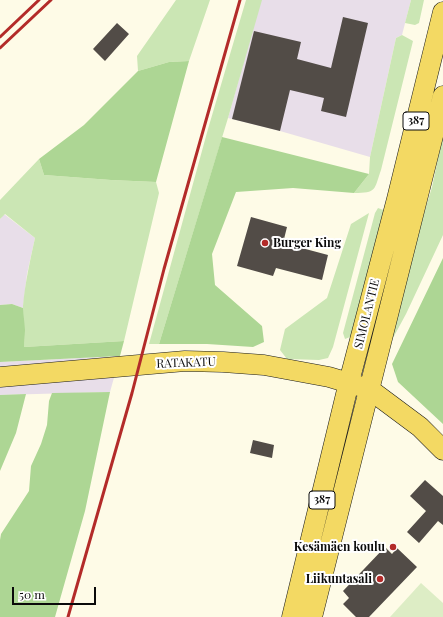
<!DOCTYPE html>
<meta charset="utf-8">
<style>
body{margin:0}
#map{position:relative;width:443px;height:617px;overflow:hidden;background:#fefbe7;font-family:"Playfair Display",serif}
canvas{display:block}
.scale{position:absolute;left:12px;top:587px;width:84px;height:18px;box-sizing:border-box;border:2px solid #0a0a0a;border-top:0;padding-left:5px;font-size:12px;line-height:14px;white-space:nowrap;color:#0a0a0a;-webkit-text-stroke:3px #fff;paint-order:stroke}
</style>
<div id="map">
<canvas width="443" height="617"></canvas>
<div class="scale">50 m</div>
</div>
<script>
const c = document.querySelector('canvas').getContext('2d');
c.lineJoin = 'round';
function fill(path, color) {
  c.fillStyle = color;
  c.fill(path, 'evenodd');
}
function stroke(path, color, width, dash) {
  c.strokeStyle = color;
  c.lineWidth = width;
  c.lineCap = dash ? 'butt' : 'round';
  c.setLineDash(dash || []);
  c.stroke(path);
}
function label(font, color, halo, rows, align = 'center') {
  c.font = font + ' "Playfair Display",serif';
  c.lineWidth = 4;
  c.setLineDash([]);
  c.textBaseline = 'middle';
  c.strokeStyle = halo;
  c.fillStyle = color;
  for (const [text, x, y, turn = 0] of rows) {
    c.save();
    c.translate(x, y);
    c.rotate((+turn || 0) * Math.PI / 180);
    c.textAlign = isNaN(turn) ? turn : align;
    if (halo) c.strokeText(text, 0, 0);
    c.fillText(text, 0, 0);
    c.restore();
  }
}
fill(new Path2D(`
 M261 0H411L402 35 396 38 370 157 280 131 228 118Z
 M4 214 35 238 27 274 23 308 12 304 0 305V219Z
 M120 356 110 392 0 395V362Z`), '#e8dee9');
fill(new Path2D(`
 M176 0H210L189 61 169 62 138 71 137 56Z
 M246 0H262L228 118 159 344H149L208 129Z
 M411 0H424L419 23 415 25 405 23Z
 M402 35 413 41 381 170C374 190 377 193 354 193L369 174 370 157 396 38Z
 M443 135V235L406 314 387 349 418 233 432 187Z
 M39 159 44 175 111 180 156 182 159 193 124 341 24 347C25 333 23 320 23 306 25 283 30 261 35 238L5 214 0 219V200Z
 M378 208 386 211 355 335 345 339 343 333 375 213Z
 M369 213 333 347 328 358 319 360 287 359 280 350 285 329 327 298 351 224Z`), '#cbe6b4');
fill(new Path2D(`
 M189 61 156 182 111 180 44 175 39 159 84 125 138 71 169 62Z
 M222 137 369 174 354 193 293 188 236 192 212 254 215 285 262 326 264 342 253 347 207 344H159Z
 M443 258V424L398 382 392 364Z
 M12 304 23 308 25 330 24 347 124 341 120 356 0 362V305Z
 M110 392 85 511 55 617H0V540L1 534 29 491 31 466 41 444 47 425 49 401 52 393Z
 M26 394 16 433 0 471V395Z`), '#add694');
fill(new Path2D(`
 M421 583 443 603V617H390Z`), '#ddedc5');
fill(new Path2D(`
 M343 17 368 23 346 117 321 111 324 98 290 90 280 131 232 119 254 31 301 42 297 59 331 68Z
 M117 23 129 34 105 61 93 49Z
 M251 217 287 227 283 243 328 255 322 280 276 268 273 276 237 266Z
 M253 440 274 445 272 458 250 453Z
 M425 480 443 496V525L438 521 419 543 407 532 426 511 410 496Z
 M385 547 392 554 397 548 417 567 369 617H356L343 604 349 598 343 591Z`), '#524c47');
const major = new Path2D(`
 M0 377 185 361 223 362 264 365 329 377 369 389 420 427 443 450
 M292 617 349 382 397 199 443 12
 M312 617 443 96`);
stroke(major, '#1b1b1b', 21);
stroke(major, '#f3d963', 20);
stroke(new Path2D(`
 M0 37 39 0
 M0 48 51 0
 M68 617 132 393 164 269 240 0`), '#b32b29', 3);
for (const [x, y, r, color] of [
 [265,243,4,"#b32b29"],
 [393,547,4,"#b32b29"],
 [380,579,4,"#b32b29"]
]) {
  const dot = new Path2D();
  dot.arc(x, y, r, 0, 2 * Math.PI);
  c.fillStyle = color;
  c.fill(dot);
  stroke(dot, '#fff', 1.5);
}
for (const [x, y, w] of [
 [416,121,26],
 [322,500,26]
]) {
  const box = new Path2D();
  box.roundRect(x - w / 2, y - 9, w, 18, 3);
  c.fillStyle = '#fff';
  c.fill(box);
  stroke(box, '#0a0a0a', 1);
}
label('bold 11px', '#0a0a0a', null, [
 ["387",416,121],
 ["387",322,500]
]);
label('bold 12px', '#0a0a0a', '#fff', [
 ["Burger King",273,243,"left"],
 ["Kesämäen koulu",385,547],
 ["Liikuntasali",372,579]
], 'right');
label('12px', '#0a0a0a', '#fff', [
 ["SIMOLANTIE",367,314,-76],
 ["RATAKATU",186,363,-2]
]);
</script>
